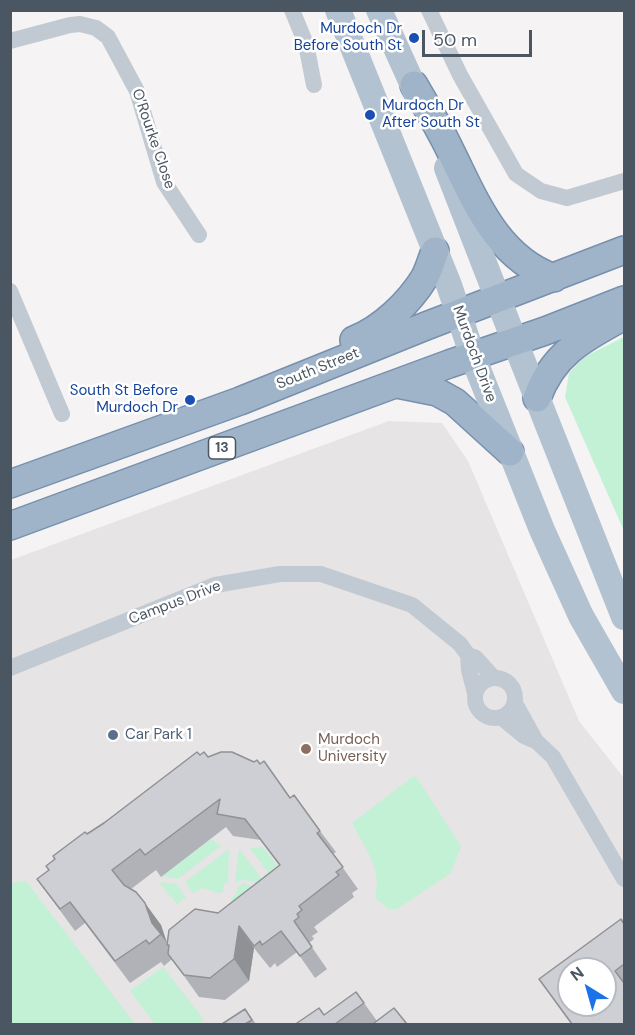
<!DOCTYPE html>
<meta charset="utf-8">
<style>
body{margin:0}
#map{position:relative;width:635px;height:1035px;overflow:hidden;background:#f5f3f3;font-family:"DM Sans",sans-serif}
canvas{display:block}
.frame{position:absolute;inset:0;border:12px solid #4a5661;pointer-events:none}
.north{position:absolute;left:557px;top:957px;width:60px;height:60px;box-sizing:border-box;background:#fff;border:2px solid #b7bbc0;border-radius:50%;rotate:323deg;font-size:16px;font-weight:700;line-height:24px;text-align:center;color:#4a5661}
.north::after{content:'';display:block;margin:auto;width:21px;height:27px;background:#1a73e8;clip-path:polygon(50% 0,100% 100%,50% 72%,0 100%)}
.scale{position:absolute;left:422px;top:30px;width:110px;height:27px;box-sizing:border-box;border:3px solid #4a5661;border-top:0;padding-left:8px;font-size:18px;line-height:21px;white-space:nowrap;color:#4a5661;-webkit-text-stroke:4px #fff;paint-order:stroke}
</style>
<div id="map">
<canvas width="635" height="1035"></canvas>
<div class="frame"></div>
<div class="north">N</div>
<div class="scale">50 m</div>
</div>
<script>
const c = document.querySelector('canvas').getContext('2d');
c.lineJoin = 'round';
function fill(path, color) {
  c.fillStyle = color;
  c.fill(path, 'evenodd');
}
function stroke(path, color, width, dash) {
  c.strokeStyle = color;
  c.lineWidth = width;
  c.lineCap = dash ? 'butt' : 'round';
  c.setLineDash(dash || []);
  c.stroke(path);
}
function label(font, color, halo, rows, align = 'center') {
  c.font = font + ' "DM Sans",sans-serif';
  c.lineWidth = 5;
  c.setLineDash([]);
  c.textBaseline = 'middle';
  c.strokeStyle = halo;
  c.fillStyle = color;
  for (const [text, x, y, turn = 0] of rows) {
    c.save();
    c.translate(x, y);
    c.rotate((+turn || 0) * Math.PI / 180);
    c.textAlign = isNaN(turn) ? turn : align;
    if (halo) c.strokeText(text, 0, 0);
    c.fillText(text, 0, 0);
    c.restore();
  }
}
fill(new Path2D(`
 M389 421 442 423 468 461 579 721 624 778V1024H11V560ZM569 969H605V1005H569Z`), '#e6e4e5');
fill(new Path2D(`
 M624 337V531L565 397 569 373 584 357Z
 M415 775 461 846 451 873 397 909H389L375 898C383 871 364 846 352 823Z
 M211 839 221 846 178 879 162 876Z
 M263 847 289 881 275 882 250 848Z
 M229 849 228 882 224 884 223 892 218 893 202 888 193 893 185 882Z
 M239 849 270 889C258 884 247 877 235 882Z
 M20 881H26L135 1024H11V884Z
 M159 882 177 884 186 897 177 904Z
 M244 883 255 888 229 924 232 897 236 894 238 886Z
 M163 967 204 1020 198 1024H155L130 991Z`), '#c3f1d5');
const trunk = new Path2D(`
 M414 85C426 106 439 127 450 150 475 200 496 257 554 278
 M354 340C382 329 409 303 425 277 429 269 432 259 435 251
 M397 384 437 392 455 402 510 452
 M537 398C553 353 585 337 624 316
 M10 484 240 401 426 326 624 250
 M10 526 449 364 545 331 624 300`);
stroke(trunk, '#7690ad', 30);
stroke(new Path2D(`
 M292 10 306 44 314 85
 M429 10 460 75 516 174 541 191 567 198 624 181
 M10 41 70 25 80 24 96 28 108 37 137 91 164 182 199 235
 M10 291 62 414
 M468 655 469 670 475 693
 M10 668 215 585 280 574H321L412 605 460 644 468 655 476 658 493 677
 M475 698a20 20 0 1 1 40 0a20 20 0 1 1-40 0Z
 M515 703 536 741 553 757 624 879
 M501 717 524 736 535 741`), '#c1cad2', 16);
stroke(new Path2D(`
 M338 10 449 285 473 357 542 530 581 616 624 691
 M379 10 421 103
 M447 168 498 299 624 617`), '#b3c2d1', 26);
stroke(trunk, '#9fb4c9', 27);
fill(new Path2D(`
 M200 755 208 757 290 798 320 831 336 852 333 854 358 889 352 893 354 897 314 927 318 932 312 936 314 939 309 943 327 969 315 978 297 952 277 967 275 963 270 968 254 948 249 981 225 1000 199 997 172 959 164 966 161 962 130 983 85 923 75 931 37 879 49 870 87 834ZM226 827 233 836 261 840 279 865 218 913 167 943 161 925 131 889 156 870 161 877Z
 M624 924V1024H571L539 979Z
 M356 992 377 1021 407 1024H298L324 1015Z
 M245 1009 256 1024H222Z`), '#b0b2b7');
fill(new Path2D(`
 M145 903 161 925 167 943 152 923Z
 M239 926 254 948 249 981 234 959Z`), '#909195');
const building = new Path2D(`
 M197 752 200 755 204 752 208 757 221 752H232L254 762 257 760 260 764 264 761 290 798 294 795 320 831 317 833 343 867 336 872 339 875 299 906 302 910 297 914 299 917 294 921 312 947 300 956 281 931 262 945 260 941 254 946 239 926 234 959 210 978 184 975 168 954 169 945H167L169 930 195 909 218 913 280 865 245 819 217 814 220 799 145 855 140 849 112 870 124 885 136 892 145 903 152 923 161 934 149 944 146 940 115 961 70 902 60 909 37 879 49 870 46 866 55 859 53 856 85 832 87 834 104 823Z
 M621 919 624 924V964L615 971 624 983V1024H572L539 979ZM569 969H605V1005H569Z
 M356 992 364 1003 335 1024H298L297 1023 319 1008 324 1015Z
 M394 1008 407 1024H375L374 1023Z
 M245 1009 252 1020 245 1024H222Z`);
fill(building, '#cdcfd5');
stroke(building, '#909195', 1.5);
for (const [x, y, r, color] of [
 [414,38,6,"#1a4fb4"],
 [370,115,6,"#1a4fb4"],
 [190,400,6,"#1a4fb4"],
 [113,735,6,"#5c6f8a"],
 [306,749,6,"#8d6e63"]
]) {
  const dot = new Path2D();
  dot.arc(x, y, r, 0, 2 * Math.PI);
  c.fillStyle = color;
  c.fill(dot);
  stroke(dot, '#fff', 2);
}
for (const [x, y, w] of [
 [222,448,27]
]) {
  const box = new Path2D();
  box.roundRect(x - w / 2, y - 11, w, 22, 4.5);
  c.fillStyle = '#fff';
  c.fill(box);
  stroke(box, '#4a5661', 1.5);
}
label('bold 14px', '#4a5661', null, [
 ["13",222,448]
]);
label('15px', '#164399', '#fff', [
 ["Murdoch Dr",402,29],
 ["Before South St",402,46],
 ["Murdoch Dr",382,106,"left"],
 ["After South St",382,123,"left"],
 ["South St Before",178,391],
 ["Murdoch Dr",178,408]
], 'right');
label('15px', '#4a5661', '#fff', [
 ["O’Rourke Close",153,139,71],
 ["Murdoch Drive",474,354,70],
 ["South Street",318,369,-22],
 ["Campus Drive",175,603,-21]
]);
label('15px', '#4e5e75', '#fff', [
 ["Car Park 1",125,735]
], 'left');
label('15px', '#785e54', '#fff', [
 ["Murdoch",318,740],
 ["University",318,757]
], 'left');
</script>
